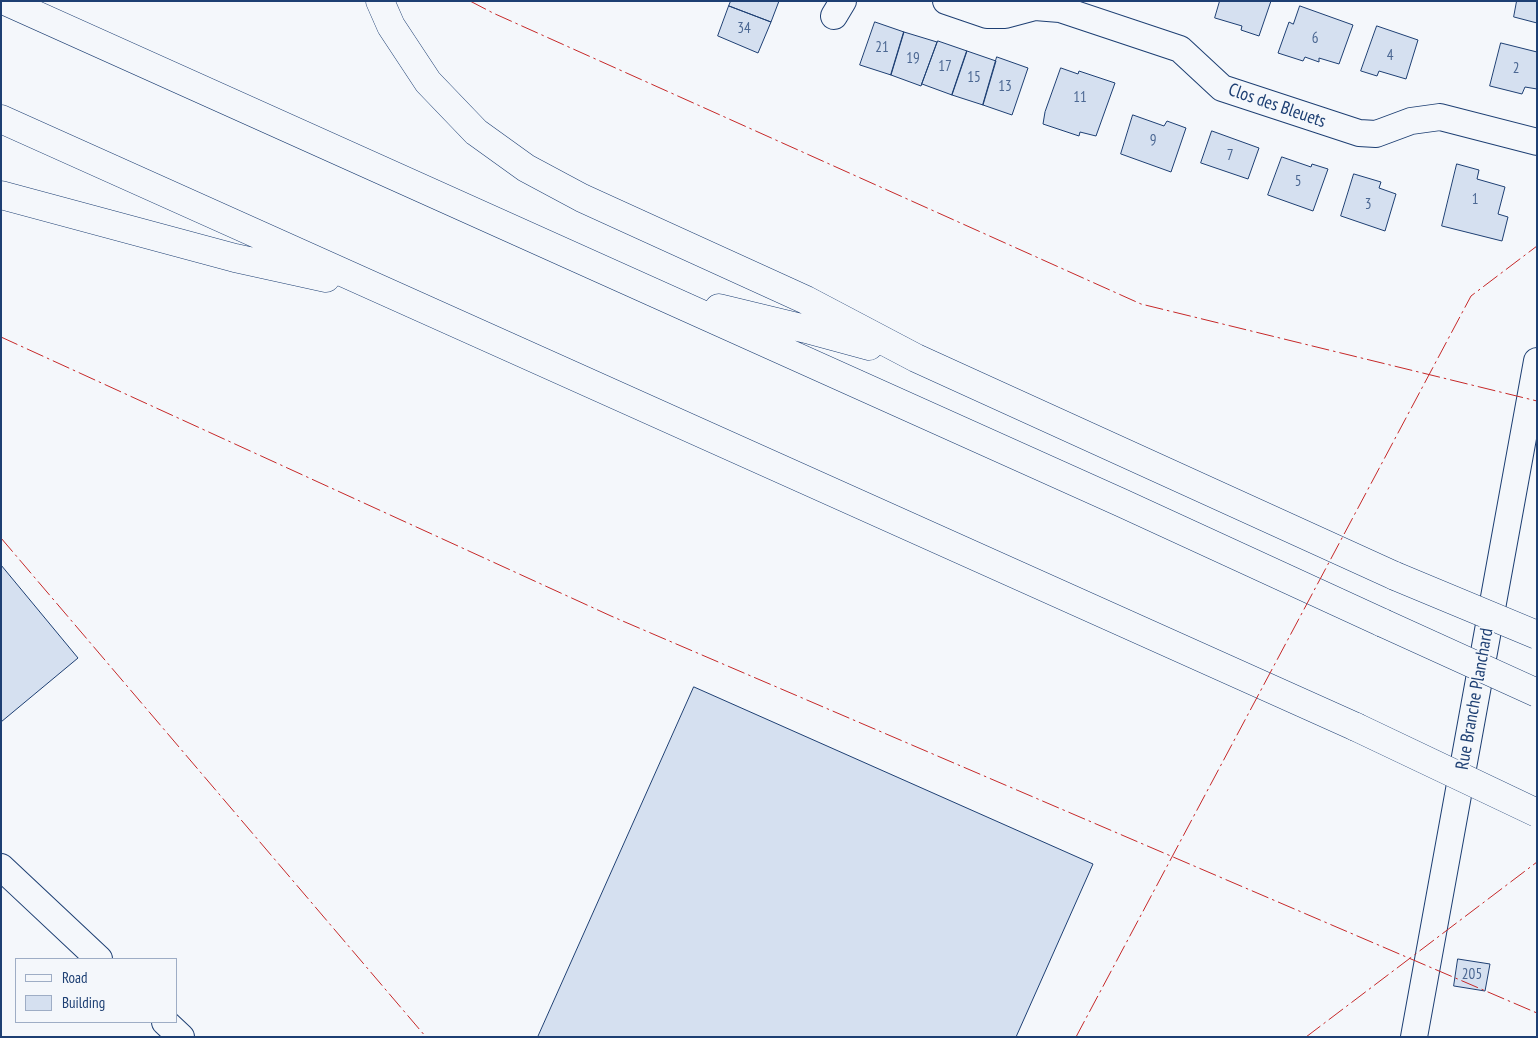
<!DOCTYPE html>
<style>
body{margin:0}
#map{position:relative;width:1538px;height:1038px;overflow:hidden;background:#f4f7fb;font-family:"PT Sans Narrow",sans-serif}
canvas{display:block}
.frame{position:absolute;inset:0;border:2px solid #1d3f73;pointer-events:none}
.legend{position:absolute;left:15px;top:958px;width:162px;height:65px;box-sizing:border-box;background:#f4f7fb;border:1px solid #9eadc5;margin:0;padding:6px 9px;list-style:none;font-size:15px;color:#1d3f73}
.legend li{display:flex;align-items:center;gap:10px;height:25px}
.legend b{width:25px;border:1px solid #9eadc5}
</style>
<div id="map">
<canvas width="1538" height="1038"></canvas>
<div class="frame"></div>
<ul class="legend">
<li><b style="height:6px;background:#f4f7fb"></b>Road</li>
<li><b style="height:14px;background:#d5e0f0"></b>Building</li>
</ul>
</div>
<script>
const c = document.querySelector('canvas').getContext('2d');
c.lineJoin = 'round';
function fill(path, color) {
  c.fillStyle = color;
  c.fill(path, 'evenodd');
}
function stroke(path, color, width, dash) {
  c.strokeStyle = color;
  c.lineWidth = width;
  c.lineCap = dash ? 'butt' : 'round';
  c.setLineDash(dash || []);
  c.stroke(path);
}
function label(font, color, halo, rows, align = 'center') {
  c.font = font + ' "PT Sans Narrow",sans-serif';
  c.lineWidth = 4;
  c.setLineDash([]);
  c.textBaseline = 'middle';
  c.strokeStyle = halo;
  c.fillStyle = color;
  for (const [text, x, y, turn = 0] of rows) {
    c.save();
    c.translate(x, y);
    c.rotate((+turn || 0) * Math.PI / 180);
    c.textAlign = isNaN(turn) ? turn : align;
    if (halo) c.strokeText(text, 0, 0);
    c.fillText(text, 0, 0);
    c.restore();
  }
}
const building = new Path2D(`
 M731 1H779L771 22 729 6Z
 M1220 1H1271L1259 36 1241 30 1242 26 1215 18Z
 M1517 1H1537V23L1514 17Z
 M729 6 771 22 758 53 718 36Z
 M1300 6 1353 25 1339 64 1319 58V62L1305 57 1303 61 1278 53 1289 22 1293 24Z
 M875 22 904 32 891 75 860 65Z
 M1377 26 1418 40 1406 79 1379 71 1377 76 1361 71Z
 M904 32 937 42 921 86 891 75Z
 M938 41 967 51 952 95 922 84Z
 M1501 43 1537 52V89L1525 87 1522 94 1490 86Z
 M967 51 996 61 983 105 952 95Z
 M997 57 1028 68 1012 115 983 105Z
 M1061 68 1078 74 1079 71 1115 83 1096 136 1080 132 1079 136 1043 124 1045 112Z
 M1133 115 1164 126 1167 121 1186 128 1171 172 1121 154Z
 M1212 131 1259 148 1248 179 1201 163Z
 M1282 157 1311 167 1312 164 1328 169 1313 211 1268 195Z
 M1457 164 1479 170 1477 179 1505 187 1498 214 1508 217 1502 241 1442 226Z
 M1354 174 1381 182 1379 188 1396 194 1385 231 1341 216Z
 M1 565 78 658 1 722Z
 M694 687 1093 864 1016 1037H538Z
 M1458 959 1490 964 1485 991 1454 986Z`);
fill(building, '#d5e0f0');
stroke(building, '#1d3f73', 1);
const minor = new Path2D(`
 M946 1 987 15H1005L1035 7 1060 9 1180 49 1222 88 1359 133 1376 134 1411 121 1440 117 1537 142
 M834 16 843 1
 M1 867 99 959
 M165 1022 181 1037
 M1414 1037 1537 361`);
const motorway = new Path2D(`
 M5 1 1122 503 1383 623
 M380 1 391 26 428 82 476 132 526 168 582 198 806 300 916 358 1395 576
 M1 119 1356 727
 M1 195 235 258 326 278
 M719 308 810 330 869 346`);
stroke(minor, '#1d3f73', 28);
stroke(motorway, '#1d3f73', 29);
stroke(minor, '#f4f7fb', 26);
stroke(motorway, '#f4f7fb', 28);
const motorwayBridge = new Path2D(`
 M1395 576 1537 635
 M1383 623 1537 693
 M1356 727 1537 813`);
stroke(motorwayBridge, '#1d3f73', 29, []);
stroke(motorwayBridge, '#f4f7fb', 28);
stroke(new Path2D(`
 M470 1 493 13 1141 304 1537 401
 M1 337 611 616 1537 1013
 M1 538 426 1037
 M1076 1037 1471 296 1537 246
 M1306 1037 1537 862`), '#c62828', 1, [18, 4, 2.5, 4]);
label('15px', '#4b6792', null, [
 ["34",744,29],
 ["6",1315,39],
 ["21",882,48],
 ["4",1390,56],
 ["19",913,59],
 ["17",945,67],
 ["2",1516,69],
 ["15",974,78],
 ["13",1005,87],
 ["11",1080,98],
 ["9",1153,141],
 ["7",1230,156],
 ["5",1298,182],
 ["1",1475,200],
 ["3",1368,205],
 ["205",1472,975]
]);
label('18px', '#1d3f73', '#f4f7fb', [
 ["Clos des Bleuets",1277,106,19],
 ["Rue Branche Planchard",1475,699,-80]
]);
</script>
